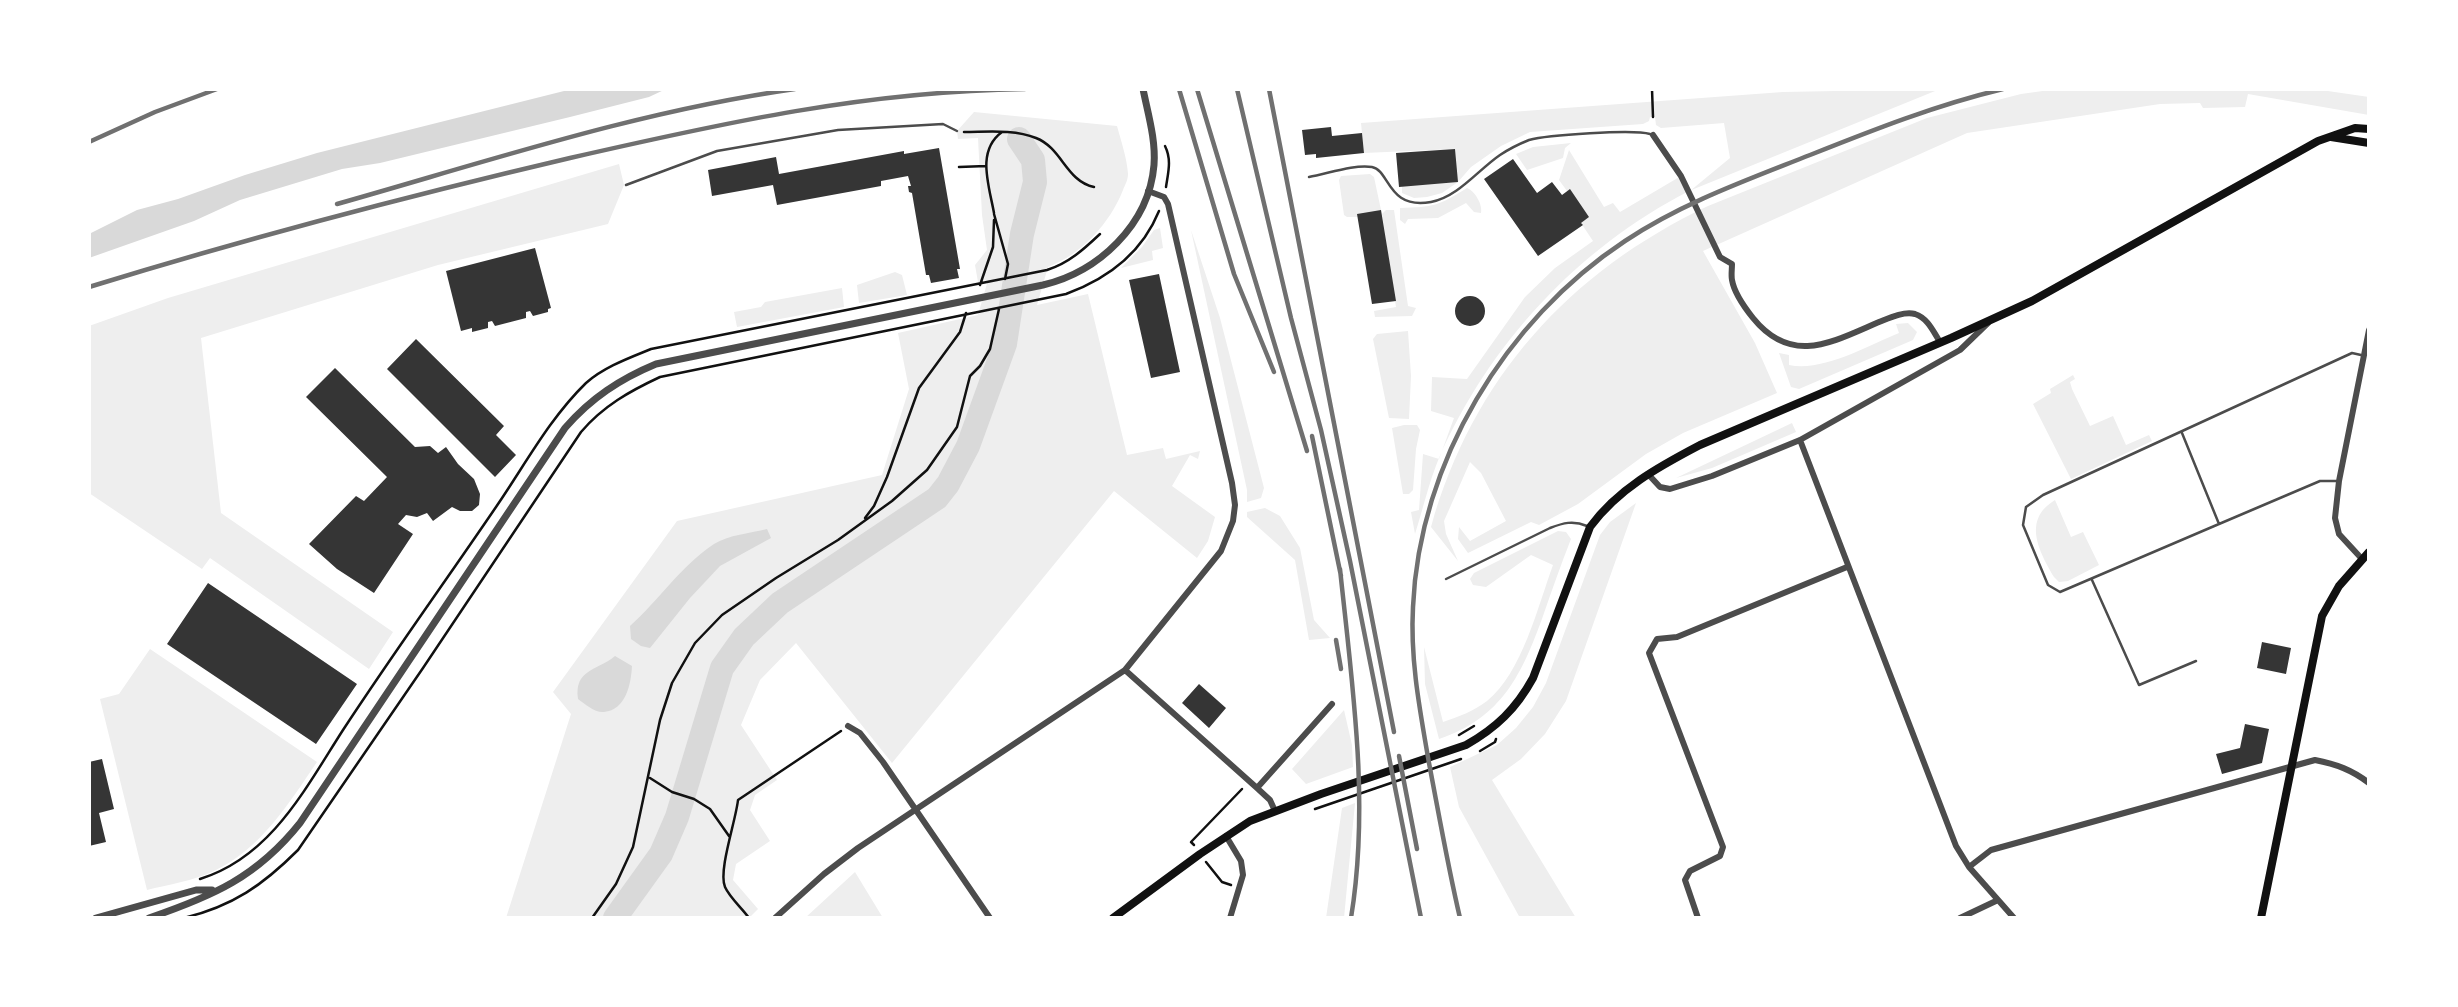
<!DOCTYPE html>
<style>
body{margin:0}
#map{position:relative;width:2458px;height:1007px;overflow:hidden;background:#fff;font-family:Jost,sans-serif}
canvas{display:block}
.frame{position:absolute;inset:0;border:91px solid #fff;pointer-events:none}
</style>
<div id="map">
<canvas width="2458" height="1007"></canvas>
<div class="frame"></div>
</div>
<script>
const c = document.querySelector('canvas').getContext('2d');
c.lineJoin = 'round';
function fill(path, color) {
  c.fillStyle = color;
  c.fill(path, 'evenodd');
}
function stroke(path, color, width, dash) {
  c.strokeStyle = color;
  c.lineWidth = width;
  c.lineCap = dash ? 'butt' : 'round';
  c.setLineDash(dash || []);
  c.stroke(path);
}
fill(new Path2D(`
 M1940 89 1689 191C1578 248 1489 344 1439 458 1429 482 1423 509 1415 534L1411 512 1419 510 1423 454 1439 459 1454 418 1431 411 1432 377 1467 379 1525 297 1555 268 1593 241 1581 223 1589 217 1570 190 1567 191 1559 180 1569 150 1604 207 1613 203 1620 212 1681 176 1690 191 1730 158 1724 123 1661 128 1656 125 1655 117H1650L1649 121 1643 124 1530 132 1501 146 1471 167 1458 182 1442 193 1427 197 1414 198 1402 193V186L1457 182 1455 149 1364 153 1361 123 1783 92Z
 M2057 89H2314L2369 97V115L2248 94 2245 107 2203 108 2200 103 2160 104 1967 133 1703 251 1755 343 1777 393 1683 433 1646 454 1578 504 1539 525 1531 522 1468 553 1458 539 1459 527 1470 541 1506 521 1481 473 1470 462 1444 521 1446 534 1458 561 1431 527C1473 378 1569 272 1708 206L1927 118 2021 94Z
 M974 112 1117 126C1121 141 1127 158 1128 174 1128 180 1125 185 1123 190 1110 223 1082 254 1048 267L1037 305 1088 294 1127 455 1163 448 1166 459 1200 451 1198 459 1190 455 1172 486 1215 517 1208 541 1197 558 1114 491 892 763 796 643 760 680 741 725 777 780 755 795 750 810 770 841 736 864 733 880 758 909 749 918H506L571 714 553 692 677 521 882 475 909 389 898 333 978 315 988 280 978 282 975 265 987 250 982 215 978 138 958 139 957 131Z
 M1571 143 1565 148 1563 158 1527 170 1516 154 1533 147Z
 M619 164 624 185 608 224 438 265 201 338 221 513 393 632 369 669 210 558 202 569 89 493V326L168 298Z
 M1370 174 1374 177 1381 210 1358 217H1347L1344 215 1339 180 1341 176Z
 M1467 188C1475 191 1483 205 1481 213L1474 212 1466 203 1438 218 1408 219 1405 224 1400 220V208C1434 207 1438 206 1467 188Z
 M1386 210H1394L1408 306 1416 308 1412 316 1375 317 1374 311 1396 307 1382 214Z
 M1160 228 1163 248 1152 251 1153 260 1121 268 1142 247 1154 230Z
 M1191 230 1220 318 1264 488 1261 498 1247 502V490Z
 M895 272 902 275 907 295 859 303 857 285Z
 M842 288 844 307 737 327 734 312 761 307 765 302Z
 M1908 323 1917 332 1913 340 1799 389 1791 387 1779 353 1789 355V365C1823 372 1867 346 1899 333L1896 324Z
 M1408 331 1411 376 1409 419 1389 418 1373 339 1377 334Z
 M2073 375 2075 379 2070 382 2072 389 2090 426 2113 416 2126 445 2149 435 2152 441 2071 479 2033 404 2051 393 2050 389Z
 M1792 423 1796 432 1712 468 1676 478Z
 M1404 425H1417L1420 430 1416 449 1413 490 1409 494H1403L1392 428Z
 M2055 500 2071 537 2083 532 2099 565 2068 581 2059 582 2054 577C2039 551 2022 520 2055 500Z
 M1636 503 1566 701 1545 734 1521 759 1492 780 1576 918H1520L1459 807 1450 767 1497 745 1516 728 1533 707 1546 683 1600 535 1610 522Z
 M1265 508 1280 516 1300 548 1314 620 1330 638 1309 640 1295 560 1247 517V512Z
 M1558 531 1566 532 1571 539C1561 564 1552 590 1543 616 1522 674 1502 718 1439 739L1425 684 1424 647 1443 722C1458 717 1474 711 1487 701 1522 673 1538 606 1553 565L1531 555 1486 587 1473 585 1470 579 1474 573Z
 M150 649 317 762C289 803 261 849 214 871 196 880 167 885 147 890L100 699 119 694Z
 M1344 710 1352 745 1353 767 1306 784 1292 769Z
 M1355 803 1344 918H1326L1342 808Z
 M855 872 883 918H805Z`), '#eee');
fill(new Path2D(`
 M572 89H666L649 97 570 117 380 163 342 169 240 200 194 221 89 258V234L137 210 178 199 245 175 317 153Z
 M767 529 771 538 720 566 690 598 650 648 641 646 631 639 630 626C659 600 681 566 714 544 728 535 751 533 767 529Z
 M615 656 632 666C631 684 626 710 604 712 595 713 585 704 578 699 574 669 597 671 615 656Z`), '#d9d9d9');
stroke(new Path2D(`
 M615 918 661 854 677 817 722 668 744 637 780 603 937 498 948 484 968 446 1005 344 1022 234 1035 182 1033 160 1019 139`), '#d9d9d9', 24);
fill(new Path2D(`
 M1331 127 1332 136 1362 133 1364 153 1316 158V154L1305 155 1302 130Z
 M939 148 960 269H957L959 278 931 283 929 275H926L912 193 909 192 908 186H911L908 176 881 181V186L777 205 773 185 712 196 708 170 776 157 779 174 904 151V154Z
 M1455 149 1458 182 1399 187 1396 153Z
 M1513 159 1537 193 1552 182 1562 195 1570 189 1589 217 1581 223 1583 225 1538 256 1484 179Z
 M1381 210 1396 301 1372 304 1357 214Z
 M535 248 551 308 548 309V312L533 316 530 311 526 312V318L495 326 492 321 488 322V328L472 332V328L461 331 446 271Z
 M1159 274 1180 372 1151 378 1129 280Z
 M1455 311a15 15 0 1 1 30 0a15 15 0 1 1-30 0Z
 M416 339 504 426 496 435 516 455 495 477 387 369Z
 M335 368 415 447 430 446 438 453 446 447 458 464 474 479 480 494 479 505 472 511H460L452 507 433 521 427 513 417 517 406 515 398 524 413 534 374 593 337 569 309 544 356 496 364 501 387 477 306 397Z
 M208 583 357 684 316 744 167 644Z
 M2262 642 2291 648 2286 674 2257 668Z
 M1199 684 1226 708 1209 728 1182 703Z
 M2245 724 2269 729 2262 763 2222 774 2216 754 2240 748Z
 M102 759 114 809 99 813 106 842 89 846V762Z`), '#353535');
stroke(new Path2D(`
 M1652 89 1653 117
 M964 132C987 132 1014 129 1036 138 1062 148 1066 181 1094 187
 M1165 146C1172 160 1168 173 1166 187
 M959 167 986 166
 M994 213C989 185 976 151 1002 132
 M994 214 1008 264 1005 279
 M980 285 993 247 994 220
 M865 518 874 506 887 477 919 388 960 332 966 313
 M1459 735 1474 726
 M1480 751 1495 742 1496 739
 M650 778 672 792 694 799 710 809 729 836
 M1315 809 1461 759
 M1194 845 1191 842 1242 789
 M1206 862 1222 882 1231 885
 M200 879C271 857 305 789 343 730 392 655 445 582 496 507 525 465 549 419 586 383 604 367 629 358 651 349L1047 270C1069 263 1084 249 1100 234
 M184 918C233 906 263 885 298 850L423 668 581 432C603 406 630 391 660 377L1066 294C1107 279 1142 253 1159 211
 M592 918 616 884 633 847 660 720 672 683 695 643 722 615 776 578 838 540 892 501 927 470 957 427 970 376 980 366 990 349 999 309
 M749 918C742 908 730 898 725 887 718 871 736 820 738 800L841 731`), '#111', 2.5);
stroke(new Path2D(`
 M1309 177C1327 174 1354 164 1372 167 1390 170 1387 210 1431 202 1458 197 1478 170 1500 155 1509 149 1519 144 1529 140 1547 135 1633 129 1650 134
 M626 185 717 151 838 130 943 124 957 131
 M2182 433 2219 524 2320 481H2336
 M2219 524 2060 592 2048 585 2023 525 2026 507 2043 495 2352 353 2361 355
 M1446 579 1550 528C1563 523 1573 520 1587 526
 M2092 580 2139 685 2196 661`), '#4c4c4c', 2.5);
stroke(new Path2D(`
 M1653 135 1681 176 1720 257 1732 264C1732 269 1731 275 1732 280 1734 292 1745 308 1753 318 1792 366 1832 342 1879 322 1889 318 1904 311 1915 314 1928 318 1934 333 1940 342
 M1800 440 1956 846 1969 867 2014 918
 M1648 474 1660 487 1670 489 1712 476 1800 440 1960 350 1988 323
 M2362 559 2339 534 2335 518 2339 481 2369 330
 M1125 670 1257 788 1270 800 1275 811
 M848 726 860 733 883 762 990 918
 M1257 788 1332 704
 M1226 836 1241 861 1243 875 1230 918
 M1969 867 1991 850 2315 760C2336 764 2352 770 2369 783
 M775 918 824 874 858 848 1125 670 1221 551 1233 521 1235 505 1232 483 1168 204 1164 197 1148 191
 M1698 918 1685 880 1690 871 1720 856 1723 847 1649 653 1657 639 1677 637 1847 567
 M1960 918 1998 900`), '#4c4c4c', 6);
stroke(new Path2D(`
 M96 918 196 890H212
 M149 918C213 896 257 877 300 823L565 428C591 398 620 379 656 364L1043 285C1098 272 1149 225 1154 165 1156 140 1148 114 1143 89`), '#4c4c4c', 7);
stroke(new Path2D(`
 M2331 137 2369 143
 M1113 918 1200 854 1250 821 1321 794 1466 745C1496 728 1516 709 1533 678L1590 527C1618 489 1658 467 1700 445L1951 338 2032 301 2318 141 2355 128 2369 129
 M2261 918 2322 616 2339 586 2369 552`), '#111', 8);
stroke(new Path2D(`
 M1179 89 1234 274 1274 372
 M1197 89 1307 451
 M1237 89 1291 318 1321 430 1350 561 1421 918
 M1269 89 1394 732
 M89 142 155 112 217 89
 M337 204C489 161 639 111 795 89
 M89 287C248 238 408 196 570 158 723 123 867 91 1025 89
 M1312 436 1341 576
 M1340 569C1352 683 1370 803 1351 918
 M1336 640 1341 669
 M1399 756 1417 849
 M1460 918C1448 867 1439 815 1429 763 1420 711 1410 660 1413 607 1419 463 1505 320 1625 241 1682 203 1747 180 1810 155 1873 130 1936 105 2003 89`), '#707070', 4.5);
</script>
